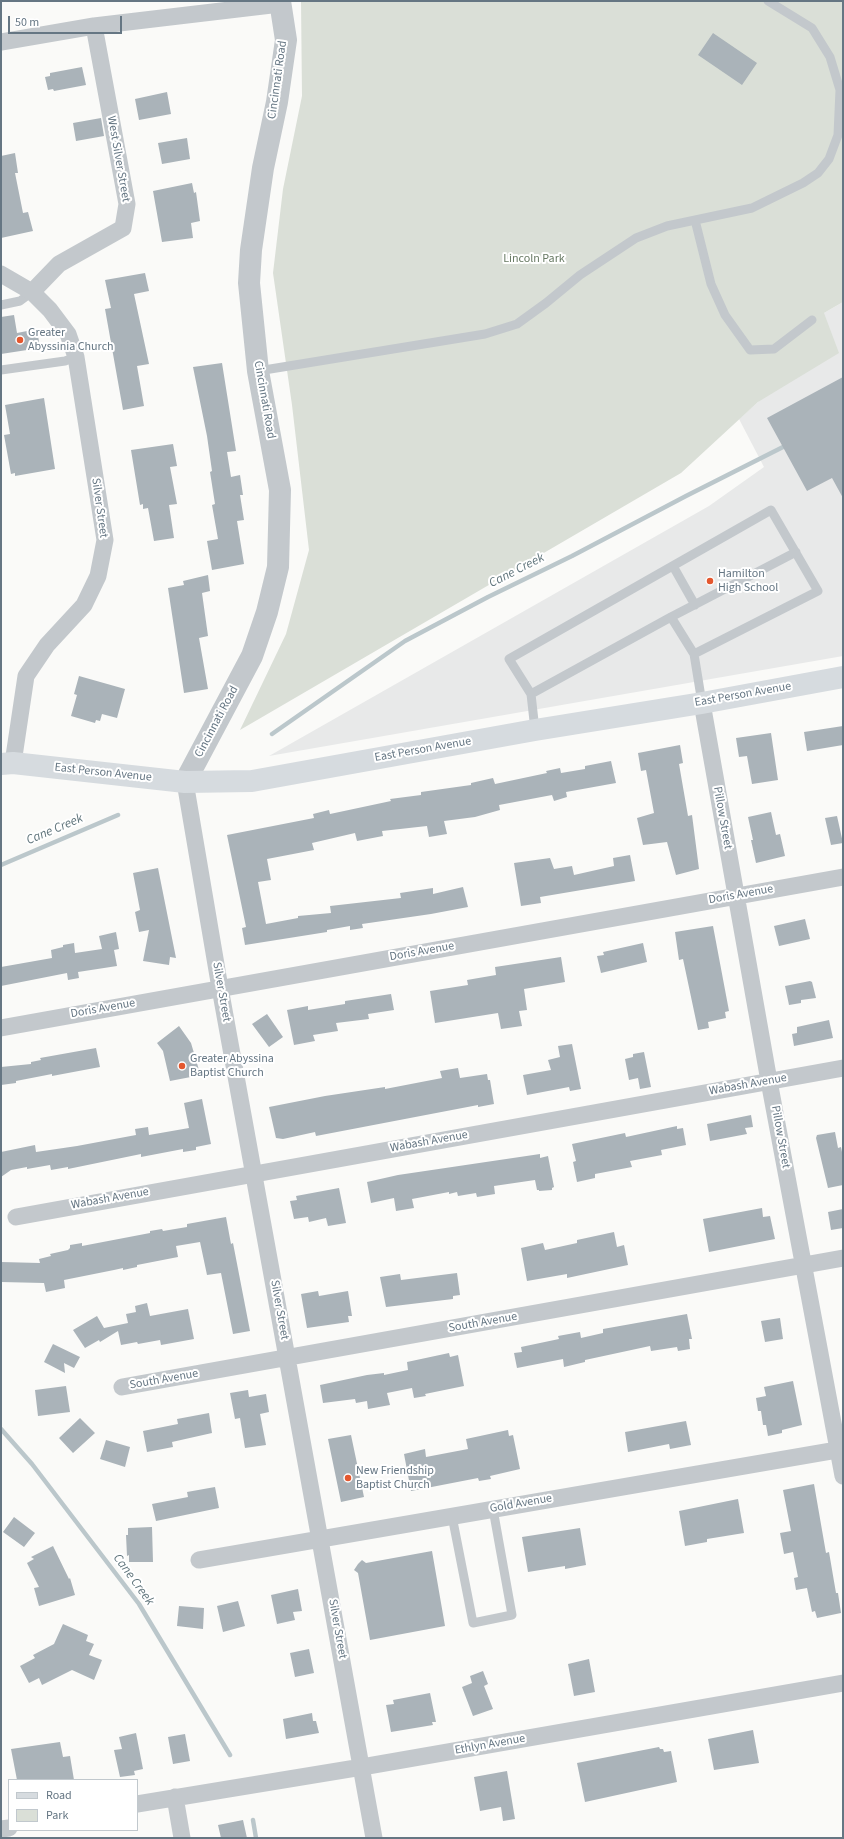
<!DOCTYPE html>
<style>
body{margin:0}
#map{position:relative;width:844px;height:1839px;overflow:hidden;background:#fafaf8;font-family:"Source Sans 3",sans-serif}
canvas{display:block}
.frame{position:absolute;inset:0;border:2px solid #657683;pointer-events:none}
.legend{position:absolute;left:8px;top:1779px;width:130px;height:52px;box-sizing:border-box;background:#fff;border:1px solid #c1c8cd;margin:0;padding:5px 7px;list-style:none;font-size:12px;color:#657683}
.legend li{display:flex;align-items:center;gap:8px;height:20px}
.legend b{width:20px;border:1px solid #c1c8cd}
.scale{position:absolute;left:8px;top:16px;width:114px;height:18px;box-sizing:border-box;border:2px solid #657683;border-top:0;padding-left:5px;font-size:12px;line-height:14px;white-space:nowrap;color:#657683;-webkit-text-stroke:3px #fff;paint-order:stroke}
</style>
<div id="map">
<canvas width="844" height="1839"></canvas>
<div class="frame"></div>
<ul class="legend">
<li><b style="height:5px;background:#d6dbdf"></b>Road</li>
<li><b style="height:11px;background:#dadfd7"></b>Park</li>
</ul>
<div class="scale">50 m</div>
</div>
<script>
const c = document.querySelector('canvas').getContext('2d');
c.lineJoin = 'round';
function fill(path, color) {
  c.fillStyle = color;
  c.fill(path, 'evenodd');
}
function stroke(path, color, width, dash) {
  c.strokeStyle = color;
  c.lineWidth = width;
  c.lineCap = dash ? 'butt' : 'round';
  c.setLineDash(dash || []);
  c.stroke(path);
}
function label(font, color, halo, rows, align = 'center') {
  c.font = font + ' "Source Sans 3",sans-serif';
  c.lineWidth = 4;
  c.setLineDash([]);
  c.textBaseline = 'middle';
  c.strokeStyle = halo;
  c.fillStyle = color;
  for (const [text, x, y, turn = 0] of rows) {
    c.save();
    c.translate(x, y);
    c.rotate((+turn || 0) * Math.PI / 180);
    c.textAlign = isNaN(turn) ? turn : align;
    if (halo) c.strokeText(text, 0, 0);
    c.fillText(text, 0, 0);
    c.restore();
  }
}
fill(new Path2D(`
 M843 302V656L269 756 709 506 764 467 739 419 758 402 824 313Z`), '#e8e9e9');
fill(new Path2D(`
 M301 1H843V302L824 313 839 353 758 402 681 473 240 730 286 634 309 550 292 405 273 273 283 189 302 96Z`), '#dadfd7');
stroke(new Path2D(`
 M272 734 405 641 488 597 572 556 686 496 783 447
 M1 865 118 815
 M1 1429 32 1464 139 1604 230 1755
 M253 1820 256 1838`), '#bbc7cb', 4.5);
fill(new Path2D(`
 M713 33 757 63 742 85 698 55Z
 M82 67 86 85 54 91 53 89 48 90 45 77 50 76V73Z
 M167 92 171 114 139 120 135 99Z
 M101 118 104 136 76 141 73 123Z
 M187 138 190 159 162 164 158 143Z
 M15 153 18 173H15L23 213 28 212 33 231 1 238V156Z
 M192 183 194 193 196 192 200 221 191 223 193 238 162 242 153 191Z
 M145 273 149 291 134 294 149 364 137 366 144 406 123 410 105 309 111 308 105 280Z
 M14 315 17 333 37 329 40 348 1 354V317Z
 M222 363 236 451 227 452 231 477 240 475 243 495H240L244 520 237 521 244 564 212 570 207 541 218 539 212 505 215 504 210 472 212 471 207 436 193 367Z
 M843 377V498L832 478 807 491 767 418Z
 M44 398 55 469 15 476V473L11 474 4 435 10 434 5 405Z
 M173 444 177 466 170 467 177 504 169 505 174 538 154 541 148 508 143 509V504L140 505 131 450Z
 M208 575 210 591 202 593 208 636 199 638 208 689 184 693 168 588 184 585 183 581Z
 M79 676 125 689 117 718 102 714 100 721 96 720 95 723 71 716 77 695 74 694Z
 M843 726V745L807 751 804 732Z
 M771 733 778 780 752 784 747 756 739 757 736 738Z
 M680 745 683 763 679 764 688 816 692 815 699 869 676 875 667 842 643 845 637 818 654 813 646 770 641 771 638 753Z
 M611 761 616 783 566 792 567 797 554 801 552 795 499 805 500 810 475 817 444 821 447 834 429 837 427 826 382 831 383 836 357 841 355 833 312 843 314 850 267 859 271 880 258 882 266 924 298 918V916L331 913 330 906 401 898 400 893 433 888V894L463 887 468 907 431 914 362 924 363 928 350 930V926L327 930V932L245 945 242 928 246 927 227 835 314 818 313 814 329 810 330 814 391 801 390 799 421 795V792L471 785V783L493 778 495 784 547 773 546 771 560 768 561 773 585 769V766Z
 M771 812 776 835 780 834 785 856 756 863 751 840H753L748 817Z
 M837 816 843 843 831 845 825 818Z
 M630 855 635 881 540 897 541 903 521 906 514 863 550 858 554 869 572 866 574 875 614 866 613 858Z
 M158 868 176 958 170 957 169 965 143 961 149 930 139 932 135 912 140 910 133 873Z
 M805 919 810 939 779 946 774 926Z
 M713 926 729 1011 725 1012 726 1018 708 1022 709 1028 698 1030 683 959 679 960 675 932Z
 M116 932 119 949 114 950 117 966 78 972 79 978 68 980 67 973 1 986V967L52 958 51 950 63 947V945L74 943 75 953 102 949 99 936Z
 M643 943 647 962 601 973 597 956 604 955 603 952Z
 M561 957 565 982 524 989 527 1010 519 1011 522 1026 501 1029 498 1013 435 1023 430 991 468 985 467 980 496 975 495 967Z
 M810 981 812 982 816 998 801 1000V1003L789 1005 785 986Z
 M391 994 394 1010 368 1014 369 1019 336 1023 338 1031 313 1035 315 1041 294 1045 287 1010 308 1006V1010L345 1004V1001Z
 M267 1014 283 1037 269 1047 252 1024Z
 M829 1020 833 1038 794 1046 792 1034 797 1033V1027Z
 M179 1026 191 1043 199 1070 195 1071 196 1076 170 1081 163 1051 157 1043Z
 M572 1044 581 1089 570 1091 569 1087 527 1095 523 1075 551 1070 548 1060 560 1057 558 1046Z
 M96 1048 100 1067 52 1076V1074L16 1081V1083L1 1085V1067L31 1064V1062L41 1060 40 1058Z
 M644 1052 651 1087 640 1089 638 1078 629 1080 625 1059 633 1057V1054Z
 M458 1068 460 1078 487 1074 488 1080H490L494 1104 478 1107V1105L316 1136 315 1132 283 1139 276 1138 269 1107 325 1096 385 1087V1089L442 1078 440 1071Z
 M202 1099 211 1144 196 1147V1150L183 1152V1149L141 1157V1154L68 1169V1167L51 1170 50 1165 27 1169V1167L11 1170 1 1177V1152L35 1145 36 1152 77 1146 136 1135 135 1129 148 1127 149 1135 189 1128 184 1103Z
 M751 1115 753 1127 745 1128 747 1134 710 1141 707 1124Z
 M677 1126V1129L683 1128 686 1145 661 1150 662 1155 630 1161 632 1167 595 1174V1178L577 1182 573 1162 576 1161 572 1144 625 1133 626 1137Z
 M835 1132 838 1148 841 1147 843 1157V1185L828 1188 816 1138 817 1135Z
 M540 1154V1158L548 1156 554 1187 552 1188V1190L539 1191V1190H537L535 1180 494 1186 495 1194 477 1197 476 1193 458 1196 457 1192 449 1194V1192L412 1199 414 1208 396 1211 394 1198 371 1203 367 1182 398 1175Z
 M339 1188 346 1223 328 1226 326 1218 309 1222 308 1217 294 1219 290 1201 297 1200 296 1196Z
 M762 1208 763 1217 770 1216 775 1239 709 1252 703 1219Z
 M843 1209V1228L831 1230 828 1212Z
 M226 1217 231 1244 233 1243 250 1331 233 1334 221 1273 207 1275 200 1242 176 1246 178 1257 137 1265V1267L123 1270V1268L114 1270 64 1280 65 1288 46 1292 44 1283 1 1282V1262L40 1263 39 1259 51 1256 50 1254 68 1250 70 1248V1245L82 1243V1246L150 1233V1231L162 1229 163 1231 187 1227V1224Z
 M614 1232 617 1247 624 1245 628 1265 567 1278V1274L527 1281 521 1248 543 1243 545 1250 577 1243V1240Z
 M457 1273 460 1295 453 1296V1299L386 1307 380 1277 400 1274 401 1280Z
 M318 1291 319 1296 348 1291 352 1316H348L349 1322 307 1328 301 1294Z
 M147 1303 150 1316 188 1309 194 1339 161 1345 160 1340 138 1344 137 1342 121 1345 118 1331 100 1342 99 1340 85 1348 73 1330 97 1316 104 1328 128 1323 126 1314 136 1312 135 1306Z
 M687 1314 692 1339H689L690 1349 678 1351 677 1347 651 1351 650 1346 585 1360V1362L564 1367 563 1359 517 1368 514 1353 522 1352 521 1347 559 1339 558 1336 580 1332 581 1338 603 1333V1329Z
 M780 1318 783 1339 765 1342 761 1321Z
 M53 1344 80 1357 74 1368 64 1363 65 1373 44 1362Z
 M449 1353 450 1357 458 1355 464 1386 425 1394 426 1396 414 1398 412 1388 387 1393 390 1405 368 1409 367 1401 356 1403 355 1399 323 1403 320 1385 367 1375 384 1373V1375L408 1370 407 1362Z
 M793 1381 802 1425 782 1430V1433L768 1436 766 1425H763L761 1411H758L756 1398 766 1396 764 1387Z
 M66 1386 70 1412 38 1416 35 1390Z
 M248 1390 249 1397 266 1394 269 1412 260 1414 266 1445 245 1448 240 1418 235 1419 230 1393Z
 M209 1413 212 1433 172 1442 173 1447 147 1452 143 1431 178 1424 177 1419Z
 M80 1418 95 1433 73 1453 59 1438Z
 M686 1421 691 1445 670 1449 669 1444 628 1452 625 1432Z
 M508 1430 509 1436 513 1435 520 1469 490 1476 491 1479 479 1481 478 1478 411 1491 404 1454 425 1449 426 1457 468 1449 466 1439Z
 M351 1435 364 1497 341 1502 328 1439Z
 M106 1440 130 1447 125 1467 100 1459Z
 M814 1484 826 1553 829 1552 836 1593H838L841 1613 817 1618 815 1611 812 1612 807 1588 796 1590 794 1578 798 1577 793 1552 784 1554 780 1533 791 1531 783 1490Z
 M215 1487 219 1508 156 1521 152 1504 188 1497 187 1492Z
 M738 1499 744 1533 707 1539V1542L685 1546 679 1511Z
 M14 1517 35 1533 24 1547 3 1532Z
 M152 1527 153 1562H129V1555L127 1556 126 1535H128V1528Z
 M580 1528 586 1565 565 1569V1566L528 1572 522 1537Z
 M53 1546 69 1579 70 1578 75 1595 39 1606 34 1588 39 1587 27 1563 34 1559 31 1557Z
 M432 1551 445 1626 370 1640 358 1573 354 1570 358 1564 362 1560 366 1563Z
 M298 1589 302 1611 293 1612 295 1620 277 1624 271 1595Z
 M238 1601 245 1626 223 1632 217 1606Z
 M179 1606 204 1608 203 1629 177 1626Z
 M63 1624 88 1635 86 1641 94 1644 89 1655 102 1660 94 1680 72 1670 42 1685 39 1678 29 1683 20 1666 35 1658 33 1655 54 1644Z
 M309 1649 314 1673 295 1677 290 1653Z
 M589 1659 595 1692 574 1696 568 1664Z
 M483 1671 488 1684 484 1686 493 1709 473 1716 462 1687 472 1683 470 1676Z
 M430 1693 436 1722H432L433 1725 391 1732 386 1705 394 1704 393 1700Z
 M312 1713 313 1721H316L319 1733 286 1739 283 1719Z
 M753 1730 759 1763 714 1770 708 1739Z
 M136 1733 143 1769 134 1771 135 1775 120 1777 114 1750 122 1749 119 1737Z
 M185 1734 190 1761 173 1764 168 1737Z
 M60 1742 63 1757 70 1756 74 1780H17L11 1749Z
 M659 1747 660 1749H663L664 1752 671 1751 677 1782 585 1802 577 1763Z
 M507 1771 515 1819 503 1821 501 1807 480 1811 474 1777Z
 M243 1820 247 1838H221L218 1825Z`), '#aab3b9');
stroke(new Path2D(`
 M695 220 711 284 725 315 750 350 774 349 812 320
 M1 305 20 301 32 292
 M1 370 65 361 76 357
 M258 371 485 334 517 324 546 303 580 275 636 238 667 226 752 208 803 183 818 173 829 159 838 135 840 90 830 57 812 28 768 1
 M673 566 695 605
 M671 617 796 552
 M694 654 818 591 771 510 509 659 531 694 671 617 694 654 702 703
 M531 694 535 730
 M452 1516 473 1623 512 1615 493 1509`), '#c3c8cc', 9);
stroke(new Path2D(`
 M1 42 94 26 280 4
 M1 274 32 292 50 310 68 334 76 357 105 540 98 576 84 605 47 645 26 676 13 763
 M32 292 59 264 123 228 127 204 94 26
 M702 703 769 1081 843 1476
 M185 782 220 988 374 1838
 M1 1028 843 877
 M16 1217 843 1068
 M122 1387 843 1258
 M199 1560 843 1449
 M175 1797 182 1838
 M137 1804 362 1767 843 1683
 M1 1829 9 1828`), '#c3c8cc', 17);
stroke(new Path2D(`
 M185 782 252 656 267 612 278 567 280 490 258 371 249 283 251 250 263 168 277 102 286 40 280 1`), '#c3c8cc', 22);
stroke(new Path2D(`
 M1 764 13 763 185 782 252 781 535 730 702 703 843 677`), '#d6dbdf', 22);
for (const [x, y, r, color] of [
 [20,340,4,"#e4572e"],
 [710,581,4,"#e4572e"],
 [182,1066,4,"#e4572e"],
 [348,1478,4,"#e4572e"]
]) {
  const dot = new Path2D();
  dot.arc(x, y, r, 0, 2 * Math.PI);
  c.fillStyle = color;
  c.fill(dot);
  stroke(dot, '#fff', 1.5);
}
label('12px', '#657683', '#fff', [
 ["Cincinnati Road",278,80,-82],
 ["West Silver Street",118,159,80],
 ["Cincinnati Road",264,400,80],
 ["Silver Street",99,508,82],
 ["East Person Avenue",743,695,-10],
 ["Cincinnati Road",217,722,-62],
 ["East Person Avenue",423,750,-10],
 ["East Person Avenue",103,773,6],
 ["Pillow Street",722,818,80],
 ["Doris Avenue",741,895,-10],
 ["Doris Avenue",422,952,-10],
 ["Silver Street",221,992,80],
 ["Doris Avenue",103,1009,-10],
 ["Wabash Avenue",748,1085,-10],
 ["Pillow Street",780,1137,80],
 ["Wabash Avenue",429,1142,-10],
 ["Wabash Avenue",110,1199,-10],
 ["Silver Street",279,1310,80],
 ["South Avenue",483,1323,-10],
 ["South Avenue",164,1380,-10],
 ["Gold Avenue",521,1504,-10],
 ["Silver Street",337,1629,80],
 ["Ethlyn Avenue",490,1745,-10]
]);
label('12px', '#687a64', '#fff', [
 ["Lincoln Park",534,259]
]);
label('12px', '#657683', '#fff', [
 ["Greater",28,333],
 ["Abyssinia Church",28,347],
 ["Hamilton",718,574],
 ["High School",718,588],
 ["Greater Abyssina",190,1059],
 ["Baptist Church",190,1073],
 ["New Friendship",356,1471],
 ["Baptist Church",356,1485]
], 'left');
label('italic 13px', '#60757c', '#fff', [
 ["Cane Creek",517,571,-27],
 ["Cane Creek",55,830,-23],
 ["Cane Creek",133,1580,54]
]);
</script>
